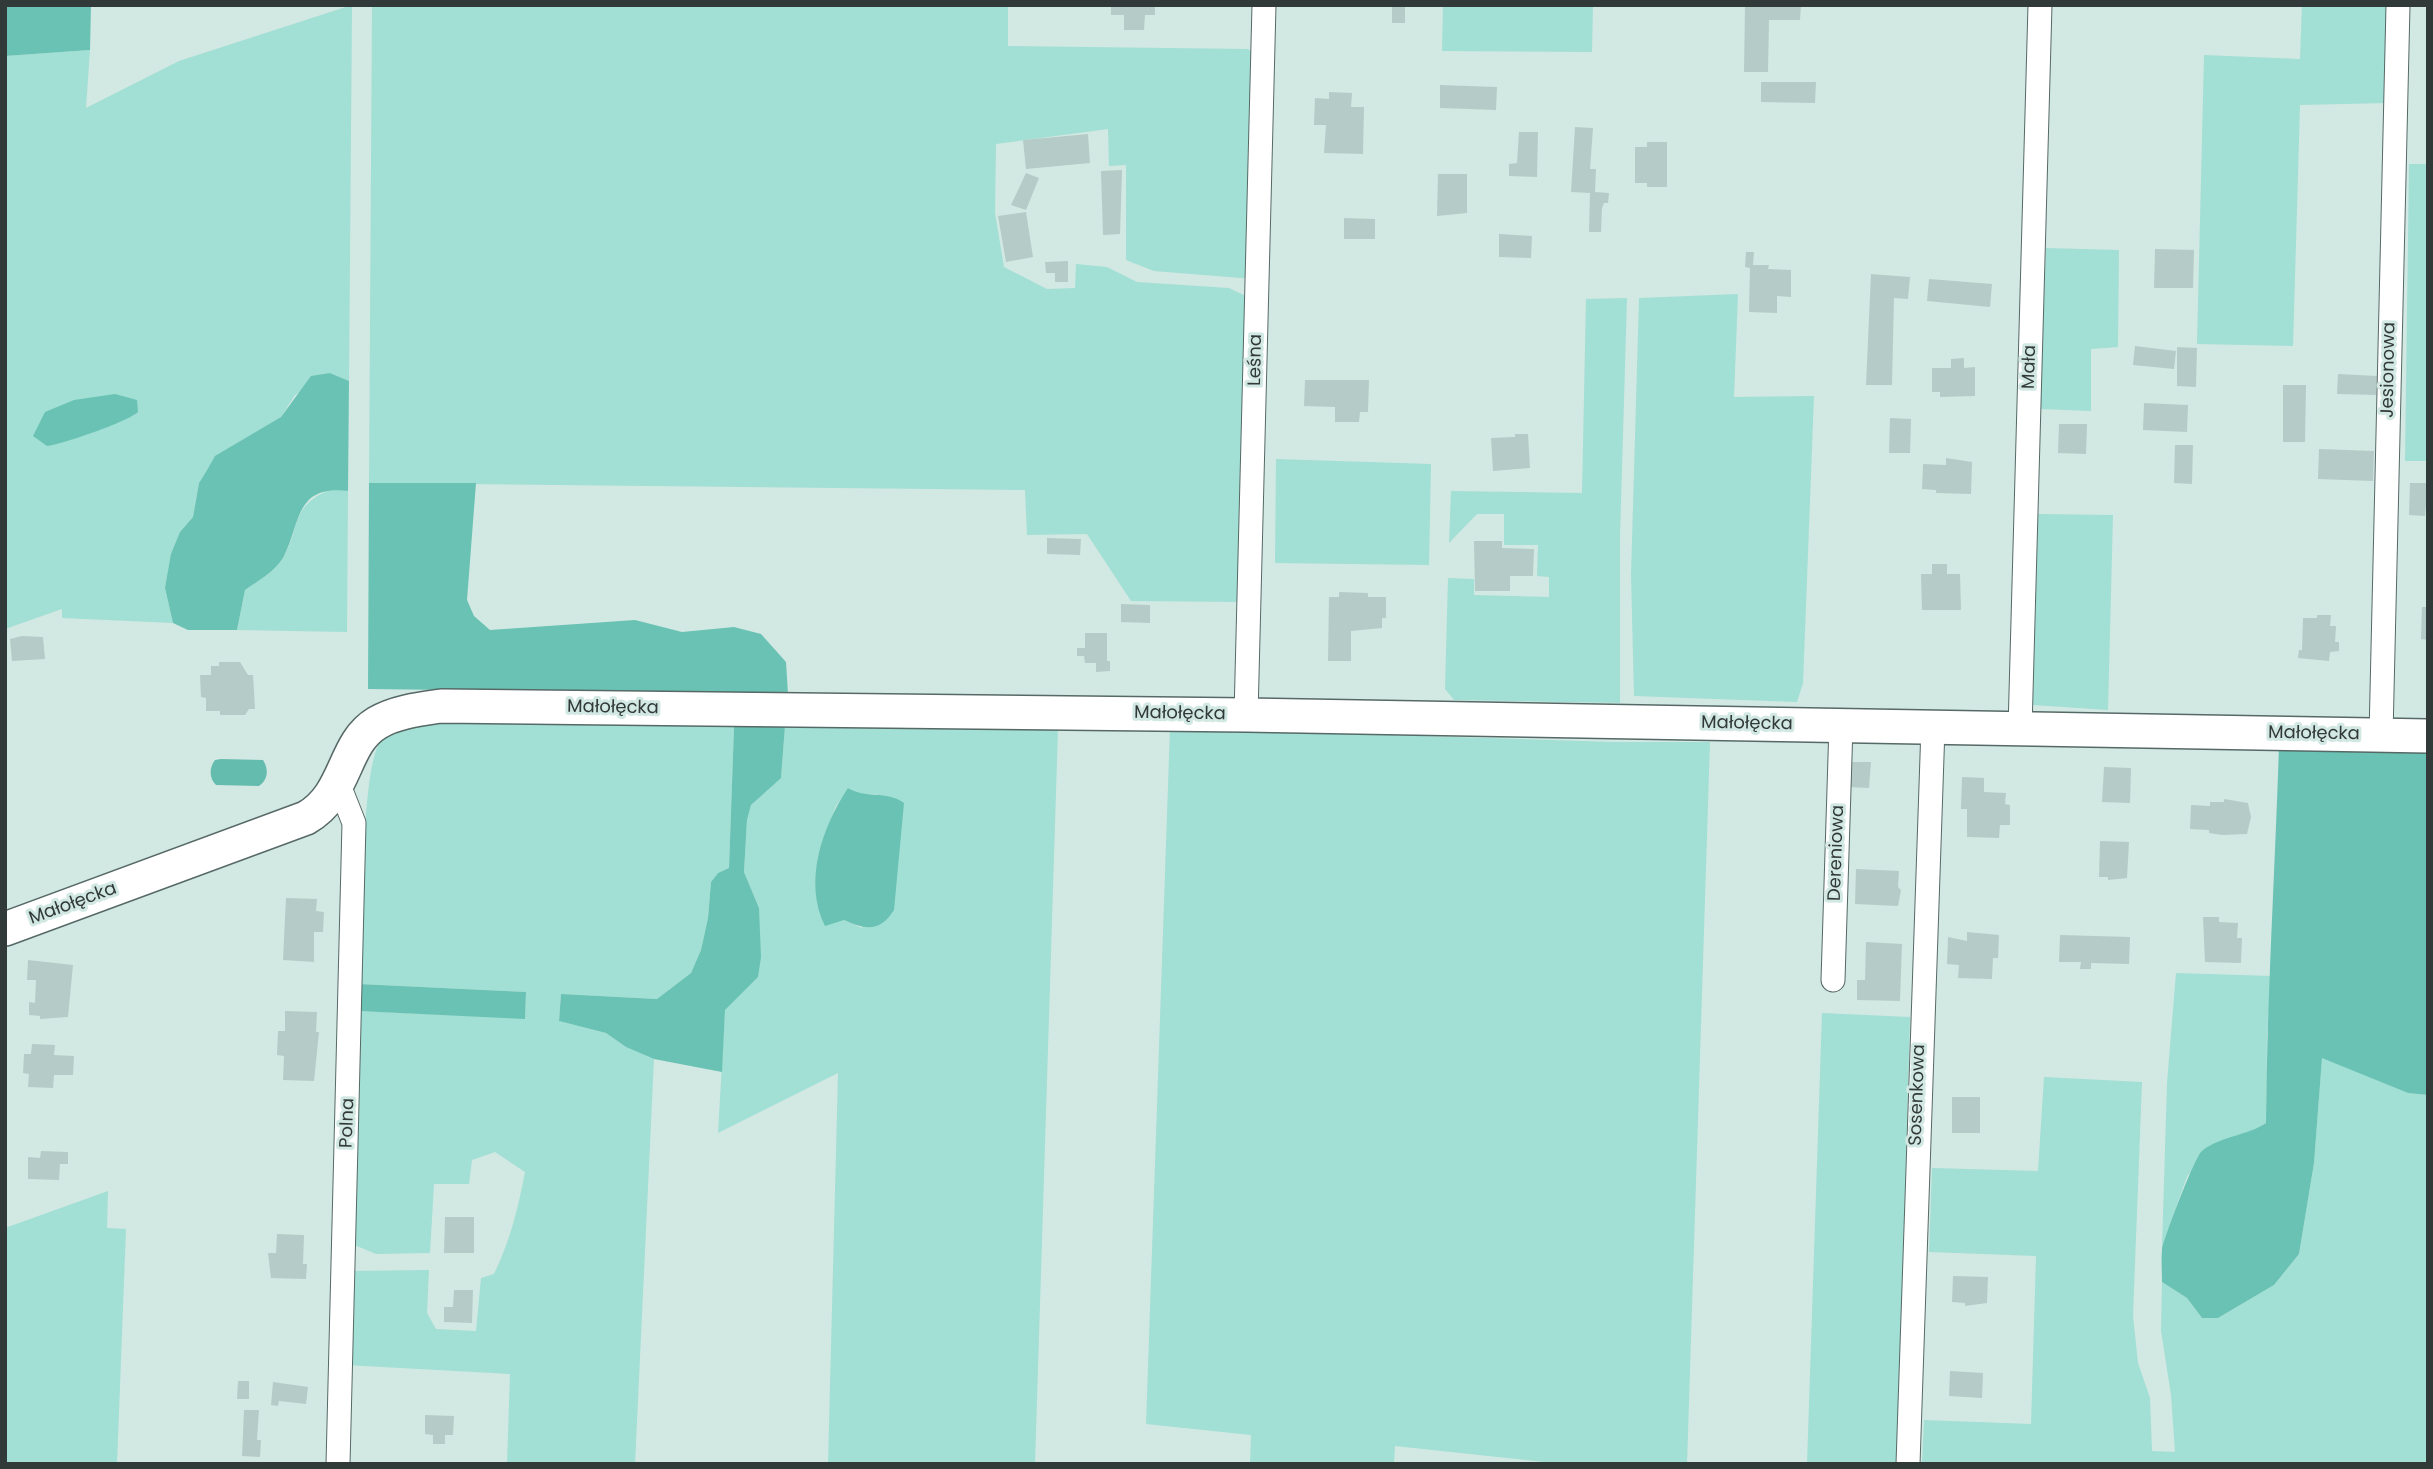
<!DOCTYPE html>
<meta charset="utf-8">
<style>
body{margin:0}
#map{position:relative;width:2433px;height:1469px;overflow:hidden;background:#d2e8e3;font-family:Poppins,sans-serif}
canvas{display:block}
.frame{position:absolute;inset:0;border:7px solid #323a39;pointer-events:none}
</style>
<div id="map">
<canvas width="2433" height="1469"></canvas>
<div class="frame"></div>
</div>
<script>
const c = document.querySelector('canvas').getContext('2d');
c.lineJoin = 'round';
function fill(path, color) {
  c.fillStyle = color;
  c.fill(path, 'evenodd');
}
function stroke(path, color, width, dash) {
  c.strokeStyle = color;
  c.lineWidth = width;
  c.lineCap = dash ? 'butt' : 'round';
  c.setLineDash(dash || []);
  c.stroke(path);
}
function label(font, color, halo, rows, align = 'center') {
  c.font = font + ' Poppins,sans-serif';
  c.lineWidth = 6;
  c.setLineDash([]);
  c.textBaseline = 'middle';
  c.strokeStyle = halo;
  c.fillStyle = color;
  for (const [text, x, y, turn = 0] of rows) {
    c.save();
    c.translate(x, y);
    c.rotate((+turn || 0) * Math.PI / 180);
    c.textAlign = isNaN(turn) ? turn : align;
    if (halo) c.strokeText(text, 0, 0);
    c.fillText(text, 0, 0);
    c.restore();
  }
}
fill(new Path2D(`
 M352 5 349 381 330 373 295 395 281 417 215 457 199 483 193 517 180 532 165 588 173 623 62 618V609L5 629V56L90 50 86 108 179 61Z
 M372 5H1008V46L1248 49 1254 53 1253 279 1154 271 1126 260V165L1109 166 1108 129 996 144 995 213 1004 267 1047 289 1075 288 1076 264 1107 267 1137 282 1229 288 1250 298 1242 602 1131 601 1087 534 1027 535 1025 490 369 483Z
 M1443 5H1593L1592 52 1442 51Z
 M2302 5H2389L2387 103 2300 105 2293 346 2197 344 2204 55 2300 59Z
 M2409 164H2428V461H2405Z
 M2046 248 2119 250 2118 347 2091 349V411L2040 409Z
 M1738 294 1734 397 1814 396 1803 683 1797 702 1634 696 1631 575 1639 298Z
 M1627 298 1620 537V703L1454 700 1445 689 1448 578 1474 579V595L1549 597V577L1537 576 1538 545H1504V514H1477L1449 543 1451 491 1582 493 1586 299Z
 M1276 459 1431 464 1429 565 1275 563Z
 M332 489 348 491 347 632 237 630 245 590C258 581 274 572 283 558 301 527 290 505 332 489Z
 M2038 514 2113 515 2108 710 2033 705Z
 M422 720 734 727 729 868 718 873 711 882 708 918 701 950 691 973 657 999 561 994 559 1021 606 1033 626 1047 654 1059 635 1464H507L510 1374 346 1365 350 1271 429 1270 427 1313 436 1329 476 1331 481 1278 494 1274C510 1241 518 1209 525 1172L495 1152 472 1160 469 1184H434L430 1253 376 1254 352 1244 358 1011 525 1018 526 992 359 984C363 938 360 772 380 742 389 728 408 725 422 720Z
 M785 726 1058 728 1035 1464H828L838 1073 718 1133 725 1010 737 996 759 908 744 872 747 820 751 805 781 777ZM849 788 857 794H877L862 928 844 920 830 922 824 837 836 806Z
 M1170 728 1614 742H1710L1687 1464H1563L1395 1446 1394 1464H1250L1251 1435 1146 1424Z
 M2176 973 2272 976 2267 1035 2266 1123C2241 1139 2208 1153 2188 1175 2186 1178 2166 1237 2162 1248L2167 1083Z
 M1822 1013 1910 1017 1897 1464H1807Z
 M2322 1057 2408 1093 2428 1095V1464H1922L1924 1420 2031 1424 2036 1256 1929 1252 1932 1168 2038 1171 2044 1077 2142 1082 2133 1316 2138 1363 2150 1398 2152 1451 2175 1452 2171 1395 2161 1331 2162 1282 2187 1298 2202 1318H2218L2274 1285 2299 1254 2314 1163Z
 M108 1191 107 1228 126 1229 117 1464H5V1228Z`), '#a2dfd4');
fill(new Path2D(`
 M5 5H91L90 50 5 56Z
 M330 373 349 381 348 491C294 484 301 525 283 558 274 572 258 581 245 590L237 630H188L173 623 165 588 171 554 180 532 193 517 199 483 207 470 215 456 281 417 311 376Z
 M115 394 137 400 138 412C127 422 63 444 47 446L33 436 45 412 74 400Z
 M369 483H476L467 600 474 616 490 630 635 620 682 632 734 627 761 634 786 662 788 694 368 689Z
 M785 726 781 778 751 805 747 820 744 872 759 908 761 957 758 977 725 1010 722 1072 654 1059 626 1047 606 1033 559 1021 561 994 657 999 691 973 701 950 708 918 711 882 718 873 729 868 734 727Z
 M2279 746 2428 748V1095L2408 1093 2322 1058 2314 1163 2299 1254 2274 1285 2218 1318H2202L2187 1298 2162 1282C2162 1271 2161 1260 2162 1249 2164 1238 2195 1156 2202 1151 2220 1136 2247 1136 2266 1123 2267 997 2275 871 2279 746Z
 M848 788C865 799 886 790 904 803L894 910C880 932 866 930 844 920L825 926C803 882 822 827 848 788Z
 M359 984 526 992 525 1019 358 1011Z`), '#6ac2b4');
fill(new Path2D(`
 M221 759 263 760C269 769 268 780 259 786L216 785C209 778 209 768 215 760Z`), '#64bcae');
fill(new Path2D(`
 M1111 5H1155V15H1145L1144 30H1124V15H1111Z
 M1392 5H1405V23H1392Z
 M1764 5H1801L1800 20H1769L1768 72H1744L1745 7Z
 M1761 82H1816L1815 103 1761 102Z
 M1440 85 1497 87 1496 110 1440 108Z
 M1329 92 1352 93 1351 107H1364L1363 154 1324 153 1326 125H1314L1315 98 1329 99Z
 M1575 127 1593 128 1590 169H1596L1595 192 1609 193 1608 203H1604L1602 208 1601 232H1589L1590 193 1571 192Z
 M1519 132H1538L1537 177 1509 176V164L1517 163Z
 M1088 134 1090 163 1026 169 1023 140Z
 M1647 142H1667V187H1647V183H1635V147H1647Z
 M1122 170 1120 234 1103 235 1101 171Z
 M1026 173 1039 178 1026 210 1011 205Z
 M1438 174H1467V213L1437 216Z
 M1026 212 1033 257 1006 262 998 216Z
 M1344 218 1375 219V239H1344Z
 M1499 234 1532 236 1531 258 1499 257Z
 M2155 249 2194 250 2193 288H2154Z
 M1746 252H1754L1753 265H1769L1768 269 1791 270V297L1777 296V313L1749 312 1750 268 1745 267Z
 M1068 261V282H1055V273H1046L1045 262Z
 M1871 274 1910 277 1908 299 1894 298 1892 385H1866Z
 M1929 279 1992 284 1990 307 1927 301Z
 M2135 346 2176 351 2174 369 2133 365Z
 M2177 347 2197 348 2196 387 2177 386Z
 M1964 358V368L1975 367V396L1940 397V392H1932V368H1951V359Z
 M2338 374 2377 376 2376 395 2337 394Z
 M1305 380H1369L1368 412H1360L1359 422H1335V407L1304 406Z
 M2283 385H2306L2305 442H2283Z
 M2144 403 2188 405 2187 432 2143 430Z
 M1890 418 1911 419 1910 453H1889Z
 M2059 424H2087L2086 454 2058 453Z
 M1515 434H1528L1530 468 1493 471 1491 438 1515 437Z
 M2175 445H2193L2192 484 2174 483Z
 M2319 449 2374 451 2373 481 2318 479Z
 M1946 458 1972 462 1971 494 1936 493V490L1922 489 1923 464 1946 465Z
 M2410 483H2428L2425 516 2409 515Z
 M1047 538 1081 539 1080 555 1047 554Z
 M1474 541H1502V548L1534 549 1533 576H1510V591H1475Z
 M1932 564H1947V574H1960L1961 610H1922L1921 574H1932Z
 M1339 592 1368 593V597H1386V618H1382V628L1351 631V661H1328L1329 597H1339Z
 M1121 604 1150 605V623L1121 622Z
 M2422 607H2428V640L2421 639Z
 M2317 615H2331L2330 626H2336L2335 642H2339V651L2330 652 2329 661 2298 658 2299 650H2302L2303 618H2317Z
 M1085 633H1107V661H1110V671L1096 672V663H1085L1084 656H1077V648H1085Z
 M22 636 43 637 45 659 12 661 10 639Z
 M219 662H240L248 675H253L255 709H249L245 715H220V711H206V698L201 697 200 675H211V666H219Z
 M1849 762H1871L1869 788 1848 787Z
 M2104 767 2131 768 2130 803 2102 802Z
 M1962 777 1984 778V792L2006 793 2005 804 2010 805V825H2000L1999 838 1967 837V809H1961Z
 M2224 799 2248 803 2251 817 2247 834 2222 835 2209 833V830L2190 829 2191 805 2210 806V802H2224Z
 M2100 841 2129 842 2127 878 2108 880V877H2099Z
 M1856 869 1899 871 1898 887 1901 890 1898 906 1855 904Z
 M286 898 317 899 316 911 324 912 323 932H314V962L283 960Z
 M2203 917H2219V922L2238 923 2237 938H2242L2241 963 2205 962Z
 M1967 932 1999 935 1998 958H1993L1992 979 1958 978 1959 965 1947 964 1948 937 1967 941Z
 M2060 935 2130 937 2129 964 2091 963V969H2080L2081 962H2059Z
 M1866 942 1902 944 1900 1001 1857 1000V980H1865Z
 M28 960 73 965 68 1017 40 1019V1016L29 1015V1002L35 1003 36 980H27Z
 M285 1011 317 1012 316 1032H319L314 1081 283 1080 284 1056 277 1055 278 1031H285Z
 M32 1044 55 1045 54 1055 74 1056 73 1075H54L53 1088 28 1087 29 1074 23 1073 24 1054H31Z
 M1952 1097H1980V1133H1952Z
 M41 1151 68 1152V1164H60L59 1180 28 1179V1157L40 1158Z
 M445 1217H474V1253H444Z
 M277 1234 304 1235 303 1264H307L306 1279 271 1278 268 1253H276Z
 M1953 1276 1988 1277 1987 1303 1965 1306V1303L1952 1302Z
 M454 1290H473L472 1323 444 1322V1307H453Z
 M1950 1371 1983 1373 1982 1398 1949 1396Z
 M238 1381H249V1399H237Z
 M273 1382 308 1387 306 1404 279 1401 278 1406 271 1405Z
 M244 1410H259L257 1440H261L260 1457 242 1456Z
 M425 1415 454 1416 453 1435H445V1444H433V1435L425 1434Z`), '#b5cbc7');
const street = new Path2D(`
 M1246 715 1264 5
 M2020 729 2040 5
 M2381 735 2398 5
 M1833 980 1841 725
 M338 1464 354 823 339 785
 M1908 1464 1933 727`);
const secondary = new Path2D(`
 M5 929 306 818C348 794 342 744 377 723 395 712 420 709 441 706L1246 715 2428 736`);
stroke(street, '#566966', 25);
stroke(secondary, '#566966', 36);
stroke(street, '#fff', 23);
stroke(secondary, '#fff', 33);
label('18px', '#323a39', '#d2e8e3', [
 ["Leśna",1256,360,-89],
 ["Mała",2030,367,-88],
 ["Jesionowa",2389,370,-89],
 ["Małołęcka",613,708,1],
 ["Małołęcka",1180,714,1],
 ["Małołęcka",1747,724,1],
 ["Małołęcka",2314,734,1],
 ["Dereniowa",1837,853,-88],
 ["Małołęcka",73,904,-20],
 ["Sosenkowa",1918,1095,-88],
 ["Polna",348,1123,-88]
]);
</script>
